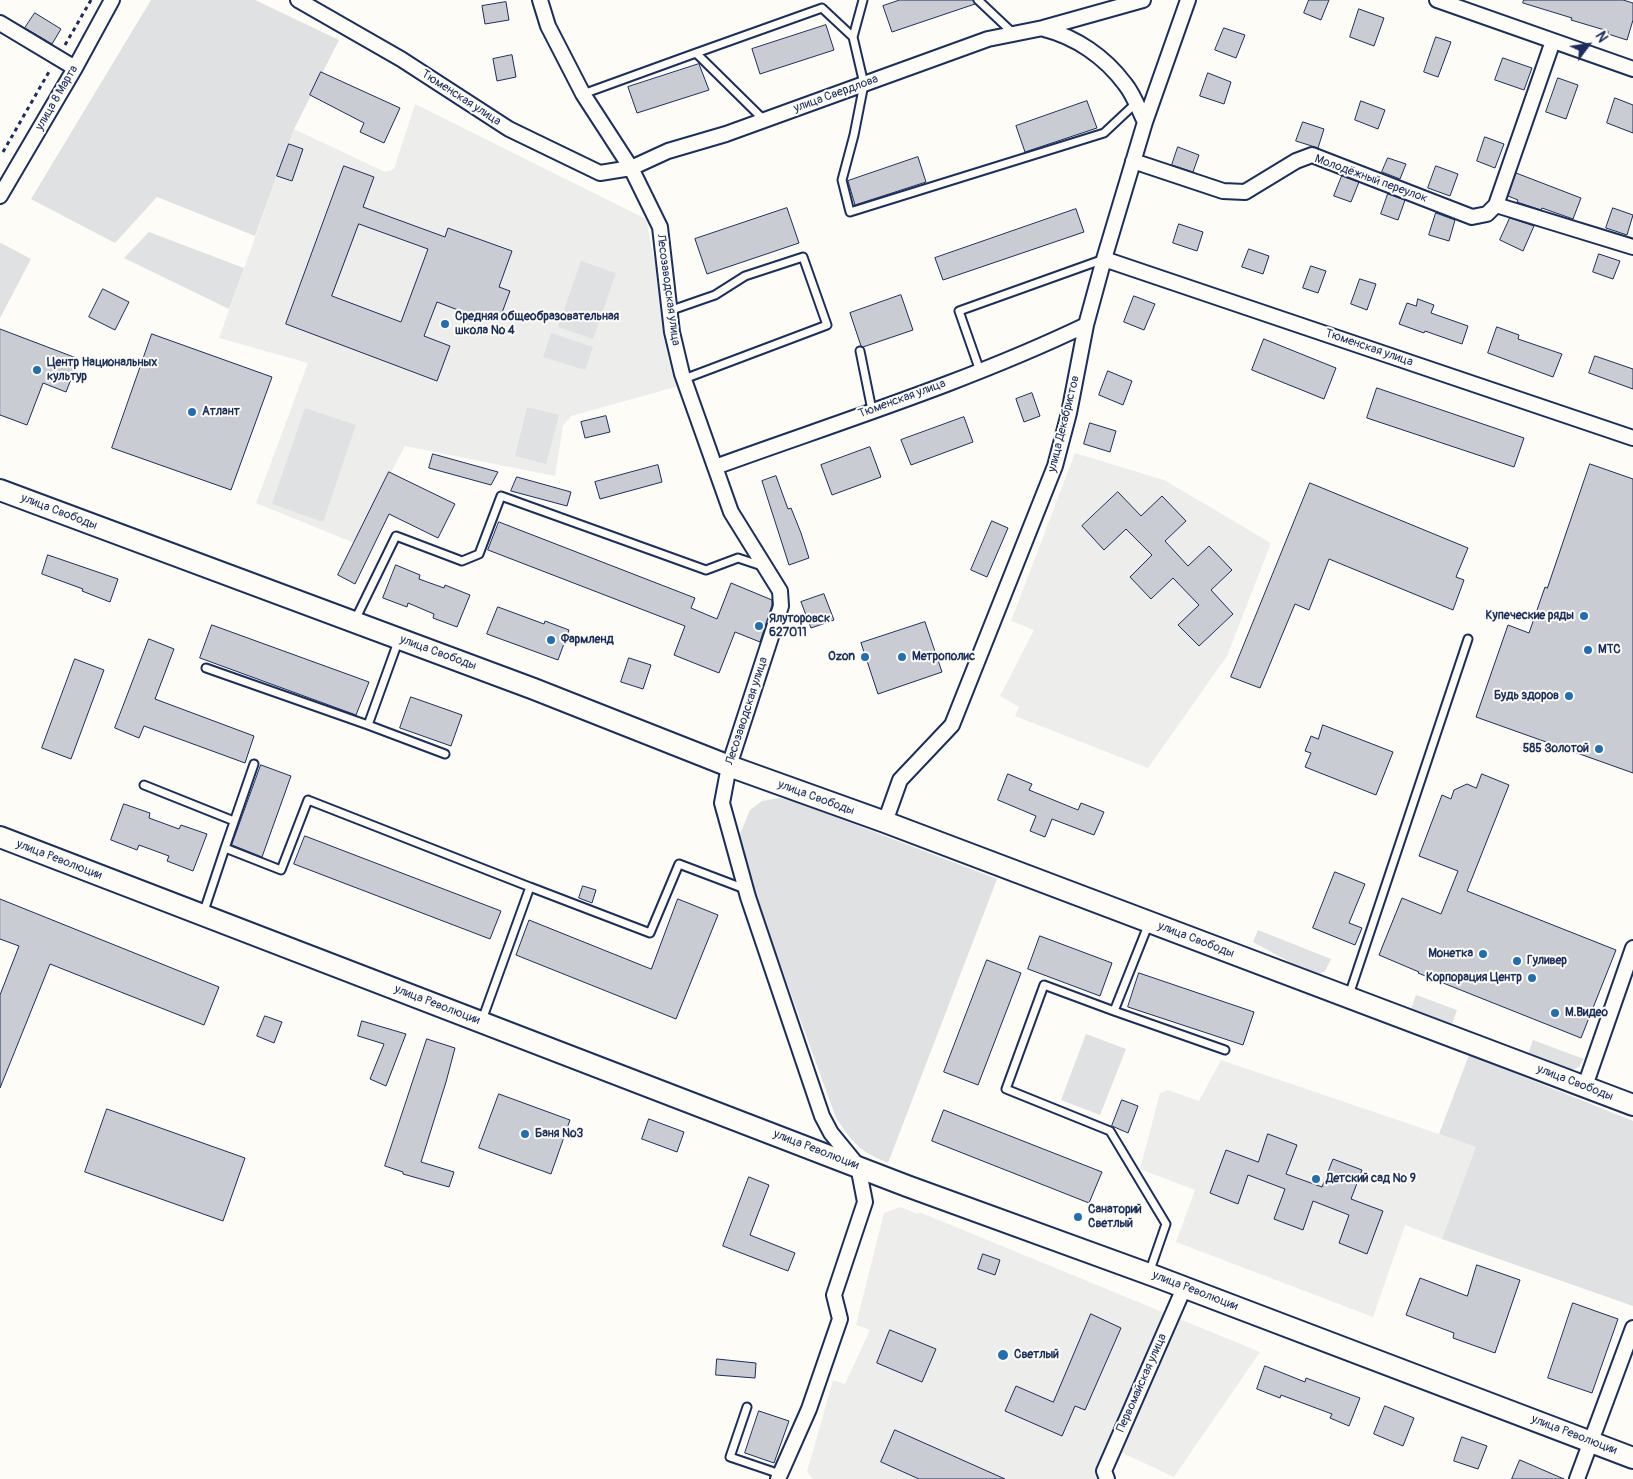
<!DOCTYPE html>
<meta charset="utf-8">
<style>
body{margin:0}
#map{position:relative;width:1633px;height:1479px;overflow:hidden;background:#fdfcf7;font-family:Pangolin,sans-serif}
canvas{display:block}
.north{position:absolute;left:1563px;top:20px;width:50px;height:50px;-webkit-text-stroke:4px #fdfcf7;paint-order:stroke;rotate:59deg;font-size:14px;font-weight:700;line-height:20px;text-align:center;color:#1b2f5e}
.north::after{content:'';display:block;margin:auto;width:18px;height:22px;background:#1b2f5e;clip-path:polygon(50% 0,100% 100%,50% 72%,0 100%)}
</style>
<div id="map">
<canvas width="1633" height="1479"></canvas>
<div class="north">N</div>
</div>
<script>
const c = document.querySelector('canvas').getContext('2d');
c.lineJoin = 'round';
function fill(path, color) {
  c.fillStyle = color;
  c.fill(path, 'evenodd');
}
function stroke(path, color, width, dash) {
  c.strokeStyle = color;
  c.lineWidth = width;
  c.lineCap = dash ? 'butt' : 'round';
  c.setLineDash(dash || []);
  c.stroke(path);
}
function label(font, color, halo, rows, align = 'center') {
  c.font = font + ' Pangolin,sans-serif';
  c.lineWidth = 4;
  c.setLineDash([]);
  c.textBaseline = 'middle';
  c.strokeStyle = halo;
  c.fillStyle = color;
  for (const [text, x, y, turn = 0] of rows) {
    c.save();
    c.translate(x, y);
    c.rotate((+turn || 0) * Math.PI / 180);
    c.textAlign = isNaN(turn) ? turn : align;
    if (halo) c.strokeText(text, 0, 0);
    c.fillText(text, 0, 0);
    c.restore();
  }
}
fill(new Path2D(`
 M415 104 646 219 679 386 571 416 563 426 555 476 405 446 354 543 256 503 308 363 219 338 294 129 385 172 394 169Z
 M1075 453 1164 480 1271 543 1227 656 1148 768 1015 716 1019 707 1000 696 1034 630 1011 621Z
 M1221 1060 1477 1147 1442 1239 1405 1225 1373 1317 1176 1242 1195 1190 1140 1169 1160 1093 1168 1090 1199 1101Z
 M901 1207 918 1214 919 1212 1260 1352 1174 1477 1110 1447 1097 1479H813L807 1472 833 1380 845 1384 870 1330 856 1325 884 1213Z`), '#edeeec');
fill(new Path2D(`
 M151 0H255L339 40 294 129 255 236 157 197 115 243 31 199Z
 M149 232 244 268 229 309 124 258Z
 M1 243 31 259 0 318V244Z
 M581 261 616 273 593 339 558 327Z
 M551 333 593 347 585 370 543 357Z
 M527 407 559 415 546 464 515 456Z
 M305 408 356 425 323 522 272 504Z
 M779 798 791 800 997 879 888 1163C859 1151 854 1144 836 1118L751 883 740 834 750 810 762 801Z
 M1258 930 1331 959 1325 971 1319 974 1308 972 1253 942Z
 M1416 995 1457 1010 1452 1024 1411 1009Z
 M1086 1034 1126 1049 1100 1115 1061 1100Z
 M1533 1040 1584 1059 1579 1067 1572 1070 1528 1054Z
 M1469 1055 1633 1121V1306L1442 1239 1476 1147 1439 1134Z`), '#e0e1e3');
const building = new Path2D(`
 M900 0H973L975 4 892 32 883 6Z
 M1309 0H1329L1321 20 1304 13Z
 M1524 0H1623L1633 3V20L1627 40 1608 34V31L1571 20 1572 18 1523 3Z
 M506 2 509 20 485 24 482 6Z
 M1359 9 1384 18 1374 46 1350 37Z
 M35 13 61 29 52 44 25 28Z
 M826 25 834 50 760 74 752 49Z
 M1224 28 1245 35 1236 58 1215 50Z
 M1436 37 1451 42 1438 77 1424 72Z
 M512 55 516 77 497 81 493 59Z
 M1503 58 1532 68 1524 90 1495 80Z
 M699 64 709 90 637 113 628 87Z
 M321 72 400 108 384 143 360 132 364 123 310 95Z
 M1208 73 1231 82 1224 104 1200 96Z
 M1558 78 1578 85 1566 119 1546 112Z
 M1615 98 1633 105V133L1607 123Z
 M1087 101 1097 128 1025 152 1016 126Z
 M1361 101 1385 110 1378 129 1355 120Z
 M1303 122 1324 129 1318 148 1296 141Z
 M1485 137 1504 144 1495 168 1477 161Z
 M289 144 303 149 292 181 277 176Z
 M1178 147 1199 155 1193 172 1172 165Z
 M918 157 926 182 855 205 848 181Z
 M1388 158 1406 164 1400 179 1382 172Z
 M344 166 374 177 363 207 445 237 448 228 512 251 499 287 510 291 499 321 489 317 487 321 437 302 424 336 450 346 437 381 286 324ZM359 224 428 249 401 322 332 296Z
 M1436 166 1458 174 1450 196 1428 188Z
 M1516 173 1581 198 1573 219 1542 208 1541 210 1517 202 1518 200 1508 196Z
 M1342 176 1359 182 1351 202 1334 196Z
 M1388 194 1405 200 1398 220 1381 214Z
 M787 208 799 243 707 274 695 239Z
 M1613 208 1633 215 1627 235 1606 228Z
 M1076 209 1084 232 943 280 935 258Z
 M1436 213 1455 220 1449 241 1429 235Z
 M1510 218 1534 226 1523 251 1500 240Z
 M1179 224 1203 232 1197 251 1173 243Z
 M1249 249 1269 256 1263 274 1242 267Z
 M1599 254 1620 261 1613 279 1593 272Z
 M1311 266 1326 271 1318 293 1303 288Z
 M1360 279 1376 284 1367 310 1351 304Z
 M103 289 129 302 115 330 89 317Z
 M901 295 913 330 863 347 861 346 850 313Z
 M1134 296 1155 304 1144 330 1124 322Z
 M1418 299 1434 305 1431 313 1468 326 1462 344 1425 331 1424 333 1399 324 1407 303 1416 306Z
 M1497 327 1519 335 1518 339 1562 354 1553 377 1488 353Z
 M0 329 79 359 66 392 43 383 27 425 0 415Z
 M152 334 272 377 231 490 112 448Z
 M1264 339 1336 368 1324 399 1252 370Z
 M1595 356 1633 369V389L1589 373Z
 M1108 371 1132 381 1123 405 1099 395Z
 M1377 388 1524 438 1514 467 1367 418Z
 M1032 393 1040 416 1024 422 1016 399Z
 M606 416 610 432 585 438 581 422Z
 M964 417 973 442 911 465 901 440Z
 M1090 423 1116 431 1110 452 1084 444Z
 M870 447 881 477 832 495 821 465Z
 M433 454 498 472 491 485 429 468Z
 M1590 464 1633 479V773L1476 717 1508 625 1529 633 1545 587 1547 588Z
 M658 465 662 482 600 499 595 482Z
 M389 472 455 504 438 538 389 514 355 584 338 575Z
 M776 476 788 509 791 508 801 533 809 558 789 565 762 481Z
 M517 477 571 492 567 506 511 491Z
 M1310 483 1468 548 1456 577 1464 580 1453 610 1329 559 1309 610 1295 604 1260 688 1231 677Z
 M1118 492 1141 516 1162 496 1186 521 1165 541 1188 566 1209 546 1232 570 1211 590 1233 614 1199 646 1178 625 1199 605 1173 578 1151 599 1130 577 1152 555 1126 529 1104 550 1082 526Z
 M992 521 1008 528 987 577 971 570Z
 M499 522 695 598 691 608 717 619 731 583 772 600V605L760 642 735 632 719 673 674 655 685 626 488 550Z
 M48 555 118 579 110 602 82 591 83 589 42 574Z
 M396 565 420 575 419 579 444 588 445 585 470 595 457 627 433 618 434 614 408 603 407 607 383 598Z
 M824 594 834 620 811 628 801 602Z
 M498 607 544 624 545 621 569 630 558 660 487 634Z
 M925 622 942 672 878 694 861 643Z
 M212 625 369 682 356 715 200 658Z
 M149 639 174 649 155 699 254 736 245 763 144 726 139 738 115 728Z
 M629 658 651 665 643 689 621 682Z
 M75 659 104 670 71 759 42 748Z
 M411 697 462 715 451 746 400 728Z
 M1323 725 1393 752 1376 795 1305 767 1311 753 1305 751 1311 736 1318 739Z
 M261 765 291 776 262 857 232 845Z
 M1008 774 1032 784 1029 790 1078 810 1081 803 1104 812 1094 835 1052 819 1045 837 1030 831 1036 816 998 800Z
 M1482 774 1509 785 1467 891 1616 950 1581 1038 1418 973 1419 972 1379 955 1402 898 1441 914 1458 871 1419 856 1442 795 1451 799 1454 790 1467 784 1476 788Z
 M124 804 150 813 149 818 179 829 181 825 207 834 193 871 167 861 169 856 139 845 137 850 111 840Z
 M305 836 501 911 490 939 294 864Z
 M1335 872 1365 884 1349 923 1362 928 1355 945 1313 928Z
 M583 886 596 890 592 903 579 898Z
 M0 899 219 987 204 1025 50 964 0 1088V995L19 946 0 939Z
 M678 899 718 915 676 1019 516 955 529 920 651 969Z
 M1040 936 1112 963 1100 996 1028 969Z
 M987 960 1021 973 978 1085 944 1072Z
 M1139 973 1254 1012 1243 1045 1128 1007Z
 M265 1016 282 1022 274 1043 257 1036Z
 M362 1021 406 1034 386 1086 370 1079 384 1044 358 1036Z
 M427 1039 455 1048 446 1082 421 1162 454 1172 449 1187 403 1174V1172L385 1166Z
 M499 1094 570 1120 551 1174 479 1148Z
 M1122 1100 1138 1106 1128 1133 1112 1126Z
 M107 1109 245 1158 223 1221 85 1172Z
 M944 1110 1102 1172 1089 1203 932 1141Z
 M649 1119 684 1132 677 1152 642 1139Z
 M1268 1134 1297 1145 1286 1174 1322 1187 1333 1159 1362 1170 1351 1199 1383 1211 1367 1254 1339 1243 1349 1215 1313 1201 1303 1230 1274 1219 1285 1189 1248 1175 1238 1204 1210 1193 1226 1150 1258 1162Z
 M749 1177 769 1185 750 1235 795 1253 788 1271 723 1246Z
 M983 1254 1000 1260 995 1275 978 1269Z
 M1477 1265 1520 1280 1495 1353 1453 1338 1454 1333 1406 1315 1420 1278 1467 1296Z
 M1573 1303 1618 1319 1592 1393 1548 1378Z
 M1091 1314 1121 1328 1085 1410 1075 1406 1062 1436 1005 1411 1016 1386 1053 1402Z
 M890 1330 936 1349 922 1382 877 1363Z
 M717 1359 756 1363 755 1378 716 1375Z
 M1265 1366 1305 1382 1306 1378 1360 1398 1349 1426 1330 1418 1332 1414 1281 1395 1280 1398 1257 1389Z
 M1385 1406 1414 1418 1403 1446 1374 1434Z
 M759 1411 789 1421 774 1463 745 1453Z
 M895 1430 1005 1479H919L881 1462Z
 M1462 1437 1487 1446 1478 1469 1454 1461Z
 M1520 1460 1564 1479H1512Z`);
fill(building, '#c9ccd3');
stroke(building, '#1b2f5e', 1);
const lane = new Path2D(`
 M863 0 853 37 864 84 854 135 842 180 850 212 1104 133 1136 103
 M978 0 1014 34
 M696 53 822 8 853 37
 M583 94 696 53 764 120
 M669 311 715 295 745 276 803 257 827 325 684 379
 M860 351 872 410
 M980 371 959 311 1104 259
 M355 620 396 536 462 561 479 554 501 496 706 570 738 558 762 566
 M206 668 368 725 399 639
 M368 725 445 754
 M144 785 234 821
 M225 848 254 764
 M203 914 225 848 281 870 308 800 530 887
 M1349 995 1468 639
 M1114 1011 1225 1050
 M482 1020 530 887 650 933 679 864 745 889
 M1149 1273 1166 1224 1110 1131 1006 1089 1044 985 1114 1011 1149 923
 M747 1407 730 1457 780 1474`);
const street = new Path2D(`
 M298 0 401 59 509 129 600 173 631 168 668 151 726 134 988 39 1043 28 1143 0
 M540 0 548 26 583 94 631 168 660 227 672 332 682 374 731 512 780 591 781 606 729 766 722 803 748 897 822 1116 831 1133 858 1166 865 1202 834 1295 840 1319 809 1409 778 1479
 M1437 0 1633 69
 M0 23 75 68
 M1044 29C1076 37 1105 57 1125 84 1134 95 1139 110 1145 122
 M1133 161 1223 191 1245 192 1296 161 1312 155 1472 217 1487 214 1496 205 1553 41
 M0 196 75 68 112 0
 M1496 205 1633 247
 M1104 259 1633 438
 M715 467C839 422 967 382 1086 325
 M885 822 900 780 952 725 1055 466 1069 413 1086 325 1104 259 1145 122 1188 0
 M1585 1086 1633 948
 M1107 1479 1104 1471 1184 1288
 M1577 1479 1633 1328`);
const secondary = new Path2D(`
 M0 490 534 689 729 766 885 822 1633 1105
 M0 837 907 1186 1157 1277 1633 1458`);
stroke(lane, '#1b2f5e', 11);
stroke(street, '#1b2f5e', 18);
stroke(secondary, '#1b2f5e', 24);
stroke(new Path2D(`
 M65 45 91 0
 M3 152 50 70`), '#1b2f5e', 3, [4, 4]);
stroke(lane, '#fdfcf7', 7);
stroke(street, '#fdfcf7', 14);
stroke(secondary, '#fdfcf7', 20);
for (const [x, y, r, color] of [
 [445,324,5,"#1f6fb2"],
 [37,370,5,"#1f6fb2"],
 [192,412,5,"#1f6fb2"],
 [1584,616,5,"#1f6fb2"],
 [759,626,5,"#1f6fb2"],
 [551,640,5,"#1f6fb2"],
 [1588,650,5,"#1f6fb2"],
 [865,657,5,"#1f6fb2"],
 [902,657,5,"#1f6fb2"],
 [1569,696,5,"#1f6fb2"],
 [1599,749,5,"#1f6fb2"],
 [1483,954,5,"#1f6fb2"],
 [1517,961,5,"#1f6fb2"],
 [1532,978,5,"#1f6fb2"],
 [1555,1013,5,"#1f6fb2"],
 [525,1134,5,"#1f6fb2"],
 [1316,1179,5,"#1f6fb2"],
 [1078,1217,5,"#1f6fb2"],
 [1003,1355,6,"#1f6fb2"]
]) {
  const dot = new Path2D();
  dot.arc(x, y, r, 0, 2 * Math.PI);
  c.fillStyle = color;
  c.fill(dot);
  stroke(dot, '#fdfcf7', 2);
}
label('12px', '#1b2f5e', '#fdfcf7', [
 ["улица Свердлова",836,94,-20],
 ["улица 8 Марта",57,98,-60],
 ["Тюменская улица",461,98,33],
 ["Молодёжный переулок",1371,179,20],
 ["Лесозаводская улица",668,290,82],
 ["Тюменская улица",1369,348,19],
 ["Тюменская улица",902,399,-20],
 ["улица Декабристов",1064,424,-76],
 ["улица Свободы",59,512,21],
 ["улица Свободы",438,653,20],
 ["Лесозаводская улица",747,711,-72],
 ["улица Свободы",816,798,20],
 ["улица Революции",59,860,21],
 ["улица Свободы",1196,940,21],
 ["улица Революции",437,1005,21],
 ["улица Свободы",1575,1083,21],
 ["улица Революции",816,1150,21],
 ["улица Революции",1195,1291,21],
 ["Первомайская улица",1142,1383,-66],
 ["улица Революции",1574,1435,21]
]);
label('bold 12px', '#1b2f5e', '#fdfcf7', [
 ["Средняя общеобразовательная",455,317],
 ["школа № 4",455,331],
 ["Центр Национальных",47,363],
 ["культур",47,377],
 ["Атлант",202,412],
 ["Купеческие ряды",1574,616,"right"],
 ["Ялуторовск",769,619],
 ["627011",769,633],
 ["Фармленд",561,640],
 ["МТС",1598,650],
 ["Ozon",855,657,"right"],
 ["Метрополис",912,657],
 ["Будь здоров",1559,696,"right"],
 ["585 Золотой",1589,749,"right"],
 ["Монетка",1473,954,"right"],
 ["Гуливер",1527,961],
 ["Корпорация Центр",1522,978,"right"],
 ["М.Видео",1565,1013],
 ["Баня №3",535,1134],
 ["Детский сад № 9",1326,1179],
 ["Санаторий",1088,1210],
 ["Светлый",1088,1224],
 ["Светлый",1014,1355]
], 'left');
</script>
